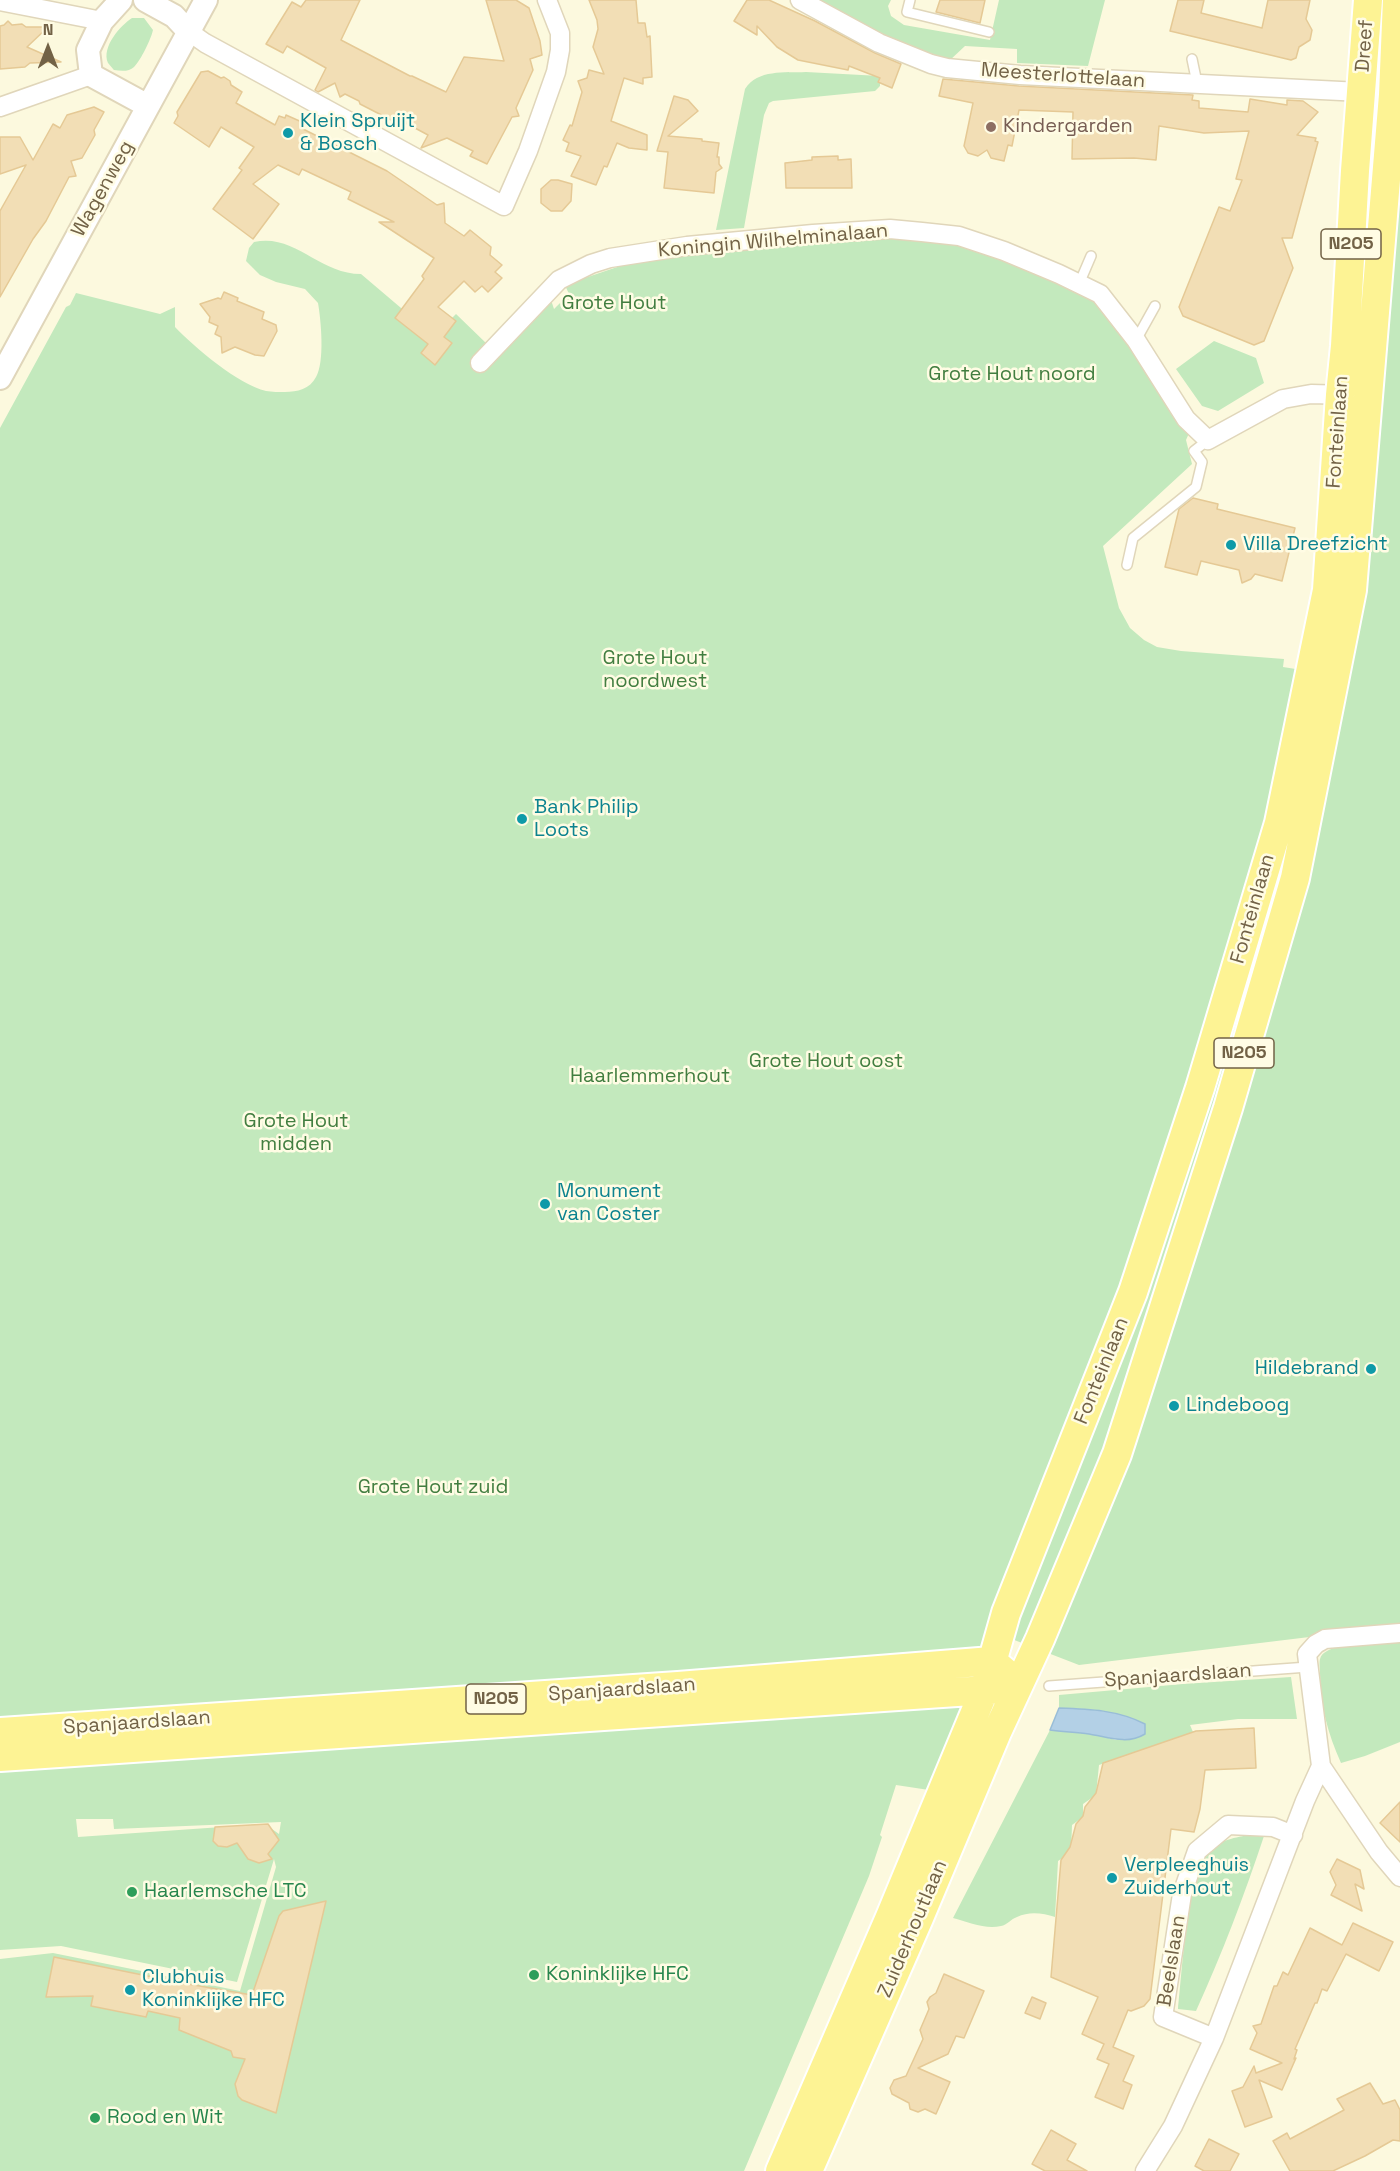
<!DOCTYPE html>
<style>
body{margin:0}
#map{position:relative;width:1400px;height:2171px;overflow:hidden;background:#fcf9de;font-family:"Space Grotesk",sans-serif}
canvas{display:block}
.north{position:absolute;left:18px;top:18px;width:60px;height:60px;-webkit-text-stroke:4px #fffce4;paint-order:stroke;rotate:0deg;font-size:16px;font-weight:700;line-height:24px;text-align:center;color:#726246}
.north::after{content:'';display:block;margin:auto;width:21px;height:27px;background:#726246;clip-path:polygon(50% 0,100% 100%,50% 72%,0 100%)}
</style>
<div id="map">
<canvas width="1400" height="2171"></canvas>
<div class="north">N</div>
</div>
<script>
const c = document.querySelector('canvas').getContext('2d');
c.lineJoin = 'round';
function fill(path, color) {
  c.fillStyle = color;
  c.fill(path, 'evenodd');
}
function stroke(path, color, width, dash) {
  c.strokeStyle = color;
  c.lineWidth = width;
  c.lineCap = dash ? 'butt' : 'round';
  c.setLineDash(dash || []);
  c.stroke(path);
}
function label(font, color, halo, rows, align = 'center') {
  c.font = font + ' "Space Grotesk",sans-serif';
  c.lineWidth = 5;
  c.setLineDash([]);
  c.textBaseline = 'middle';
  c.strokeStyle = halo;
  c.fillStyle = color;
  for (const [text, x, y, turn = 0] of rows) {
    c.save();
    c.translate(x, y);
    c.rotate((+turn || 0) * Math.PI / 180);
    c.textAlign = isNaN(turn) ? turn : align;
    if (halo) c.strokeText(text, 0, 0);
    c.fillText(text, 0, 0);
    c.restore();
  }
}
fill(new Path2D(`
 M811 0H891L888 6 891 16 904 25 990 40 999 0H1105L1088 66 1017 63V49L965 46 949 61 922 54Z
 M132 18H144L153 30C151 39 141 60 134 67 129 72 121 71 114 70 114 70 108 63 108 63 101 47 121 25 132 18Z
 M806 72 880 76V86L875 91 773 101 769 103 764 115 744 228 716 230 745 89C758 69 784 73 806 72Z
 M1400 146V1626L1079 1665 991 1631 929 1790 896 1785 880 1835 882 1837 869 1876 744 2171H0V1959L53 1953 240 1991 276 1867 274 1859 237 1982 61 1946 0 1950V428L66 307 70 305 76 293 160 314 175 307V327C194 347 239 385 266 391 272 392 279 392 285 392 297 392 310 389 316 377 325 362 321 320 318 303L305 289 276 282 260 275 246 261 249 248 254 242C295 233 319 274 361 274L434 336 456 314 487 344 486 346 500 355 551 300 554 309 569 294 564 283 576 281 632 262 839 236 977 239 1096 301 1112 318 1190 431 1186 440 1192 464 1103 546 1119 608 1130 628 1144 640 1157 647 1181 651 1284 659 1283 667 1302 670ZM113 1819 114 1829 281 1822 279 1834 265 1824 78 1837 76 1819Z
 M1214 341 1256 358 1264 383 1218 411 1202 406 1176 369Z
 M1400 1642V1742L1365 1756 1341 1763C1328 1734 1320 1705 1320 1673 1320 1669 1319 1662 1320 1659 1322 1652 1329 1650 1334 1648Z
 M1291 1677 1297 1719H1238L1190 1725 1193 1732 1099 1765 1096 1795 1083 1804V1817L1072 1825 1071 1852 1058 1861 1055 1917C1043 1913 1029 1911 1017 1917 1011 1919 1007 1925 1001 1926 986 1930 968 1922 953 1918L1050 1730 1092 1734 1116 1740 1145 1724C1118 1711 1089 1709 1059 1708V1695L1183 1684Z
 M1248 1835 1264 1836C1244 1896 1222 1954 1196 2011L1178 2009C1182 1975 1187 1877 1206 1854 1216 1841 1233 1838 1248 1835Z`), '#c3e9bd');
const water = new Path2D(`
 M1059 1708C1089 1709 1118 1710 1145 1724V1734C1127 1745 1108 1737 1089 1734 1076 1732 1063 1732 1050 1730Z`);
fill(water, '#b3d0e6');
stroke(water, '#99bdd7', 1.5);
const building = new Path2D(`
 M306 0H360L341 40 410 76H412L446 92 464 57 504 61 486 0H516L529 8 540 41 542 55 530 59 533 70 516 108 519 116 512 117 487 164 470 156 473 151 447 138 421 148 428 135 400 120 399 124 360 104 359 101 345 94 340 97 335 83 318 92 315 90 326 68 287 46 283 53 266 44 292 2 301 7Z
 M589 0H636L638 23H645L647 37 650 36 652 77 643 78V84L624 78 611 121 647 135V150L629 148 617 143 607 167 604 166 596 185 571 176 581 156 566 151 569 143 563 140 570 125 572 126 582 92 578 81 587 78 589 70 604 74 593 47 598 29 597 20Z
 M747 0H769L815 21 875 53 901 64 892 88 878 82 880 78 849 66 848 70 798 60 777 47 757 26V35L734 21Z
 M940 0H985L980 23 936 12Z
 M1178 0H1204L1201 13 1262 28 1268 0H1310L1306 19 1312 30 1310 40 1299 47 1296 58 1291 60 1170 31Z
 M8 21 12 25 22 24 26 27H48L27 47 61 62 30 63 25 67 0 69V26L4 25Z
 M208 71 221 78 224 77 230 81 231 85 242 92 236 103 275 125 279 116 285 118 286 115 304 123 301 128 387 171 437 205 444 203 445 223 464 236 470 230 491 247 490 255 502 265 495 272 502 278 488 292 482 286 475 292 464 281 438 307 456 321 444 337 452 343 435 365 421 353 428 344 395 318 424 279 422 276 434 258 379 222H394L348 199 351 192 302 169 299 175 278 165 253 184 279 204 253 239 213 209 242 170 239 168 254 147 221 127 209 147 174 123 178 116 177 112 201 72Z
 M943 79 1019 86 1193 95 1192 100 1199 101V108L1248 112 1250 99 1287 105V100L1303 101 1318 112 1297 135 1316 138 1315 141 1318 142 1292 238H1282L1293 268 1264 341 1254 345 1183 316 1179 307 1219 207 1230 211 1242 180 1236 179 1249 131 1204 133 1159 126 1156 160 1134 158 1072 159 1073 112 1019 110 1012 146 1008 145 1004 161 991 158 987 150 978 156 968 153 964 146 973 103 939 96Z
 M674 96 688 100 698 111 668 136 702 139V141L719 143 717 157H719V164L722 168 716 172 714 193 664 188 668 152 657 151Z
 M94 107 104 112 94 130 95 135 82 158 71 161 76 176 69 177 46 221 33 239 0 297V211L26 165 0 174V137H20L33 160 53 124 60 128 67 115Z
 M838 156V160L851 159 852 188H786L785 163 812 160V157Z
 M551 180H558L572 184 571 201 562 211H551L541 203V189Z
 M224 292 238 298 237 301 264 312 262 319 276 325 277 331 264 356 255 355 235 347 222 353 221 337 215 334 218 326 209 322 210 317 200 304 218 298 221 299Z
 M1193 498 1218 504 1217 509 1295 528 1282 581 1255 574 1251 579 1242 583 1239 570 1201 561 1197 575 1165 567 1179 509Z
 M1254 1728 1256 1768 1205 1770 1200 1809 1194 1832 1171 1829 1150 1999 1144 2006 1131 2011 1128 2010 1113 2047 1134 2056 1123 2081 1132 2085 1123 2109 1095 2097 1109 2064 1097 2059 1104 2044 1082 2034 1098 1997 1051 1977 1061 1860 1070 1847 1076 1824 1083 1816 1085 1807 1096 1793 1103 1763 1196 1731Z
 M1400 1802V1842L1380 1823Z
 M268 1824 279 1840 268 1854 272 1859 259 1863 248 1859 237 1843 227 1847 218 1846 213 1841 215 1827Z
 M1337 1859 1360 1870 1364 1889 1355 1884 1362 1911 1331 1895 1336 1885 1330 1872Z
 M326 1901 276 2113 242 2100 238 2096 235 2084 245 2059 233 2057 231 2051 179 2030 180 2018 148 2011 146 2017 91 2006 93 1996 46 1997 54 1957 182 1983 252 1995 279 1916 283 1911Z
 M1353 1923 1393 1942 1379 1971 1346 1954 1327 1991 1322 1989 1317 2003H1315L1295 2049 1297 2050 1294 2059 1296 2058 1282 2090 1259 2080 1272 2117 1245 2127 1232 2091 1243 2087 1254 2066 1256 2073 1282 2063 1250 2049 1257 2033 1253 2026 1261 2024 1274 1986H1277L1283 1972 1288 1975 1310 1928 1342 1945Z
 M944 1974 984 1991 964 2038 956 2036 948 2054 918 2068 950 2082 936 2114 925 2109 918 2112 910 2109 909 2103 892 2094 890 2088 894 2080 906 2076 923 2039 920 2030 929 2009 927 2002 930 1997 936 1993Z
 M1032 1997 1046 2003 1040 2019 1025 2013Z
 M1370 2083 1383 2104 1395 2100 1400 2110V2141L1393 2140 1365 2156 1333 2171H1290L1273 2141 1287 2133 1290 2139 1344 2110 1337 2099Z
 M1051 2130 1076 2144 1067 2160 1087 2171H1045L1032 2164Z
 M1209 2139 1239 2154 1230 2171H1204L1195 2166Z`);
fill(building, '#f2deb5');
stroke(building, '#e5c995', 1.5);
const service = new Path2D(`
 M910 0 907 12 989 32
 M1192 59 1197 83
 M1079 284 1091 256
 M1136 340 1155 306
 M1127 565 1133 538 1196 487 1202 462 1194 451 1208 440
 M1049 1686 1308 1667`);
const minor = new Path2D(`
 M800 0 879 43 931 64 947 68 1020 75 1361 92
 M0 1 102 21
 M188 31 205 43 504 206 528 151 556 72 560 50V33L547 0
 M0 107 91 75
 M480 363 559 280 591 264 610 258 687 246 813 234 890 229 922 232 959 236 1004 251 1059 274 1100 294 1136 340 1186 419 1208 440 1283 399 1311 394 1348 395
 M1400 1633 1325 1639 1316 1644 1307 1654 1321 1766 1379 1852 1400 1877
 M1214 2038 1163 2017 1182 1894 1197 1851 1228 1825 1273 1827 1293 1835
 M1145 2171 1173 2126 1214 2038 1305 1801 1321 1766`);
const tertiary = new Path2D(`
 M121 0 102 21 88 50 91 75 148 106
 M145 0 174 16 188 31
 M0 378 206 0`);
const primary = new Path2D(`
 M0 1732 678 1686 992 1661 1006 1673
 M0 1757 1001 1689
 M780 2171 890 1917 984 1691 1006 1613 1133 1292 1200 1088 1279 823 1327 590 1340 395 1345 346 1355 171 1368 0
 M808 2171 919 1918 997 1732 1040 1639 1117 1454 1228 1108 1295 878 1352 590 1393 95 1397 0`);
stroke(service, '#e0d6ba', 12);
stroke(minor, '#e0d6ba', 21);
stroke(tertiary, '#e0d6ba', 26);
stroke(primary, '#fff', 32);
stroke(service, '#fff', 9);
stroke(minor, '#fff', 18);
stroke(tertiary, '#fff', 22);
stroke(primary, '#fdf394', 28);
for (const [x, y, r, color] of [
 [991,127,6,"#8d6e63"],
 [288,133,6,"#0f9aa8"],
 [1231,545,6,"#0f9aa8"],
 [522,819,6,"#0f9aa8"],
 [545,1204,6,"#0f9aa8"],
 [1371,1369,6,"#0f9aa8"],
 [1174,1406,6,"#0f9aa8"],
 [1112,1878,6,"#0f9aa8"],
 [132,1892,6,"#2e9e5b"],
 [534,1975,6,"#2e9e5b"],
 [130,1990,6,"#0f9aa8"],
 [95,2118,6,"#2e9e5b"]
]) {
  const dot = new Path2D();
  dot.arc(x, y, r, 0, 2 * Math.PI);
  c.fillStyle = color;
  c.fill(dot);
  stroke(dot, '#fffce4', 2);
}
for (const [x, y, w] of [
 [1351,244,60],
 [1244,1053,60],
 [496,1699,60]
]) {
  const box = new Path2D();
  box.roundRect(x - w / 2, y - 15, w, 30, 4.5);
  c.fillStyle = '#fffce4';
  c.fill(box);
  stroke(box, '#726246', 1.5);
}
label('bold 18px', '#726246', null, [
 ["N205",1351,244],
 ["N205",1244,1053],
 ["N205",496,1699]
]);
label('20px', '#726246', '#fffce4', [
 ["Dreef",1365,46,-86],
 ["Meesterlottelaan",1063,76,4],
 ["Wagenweg",103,189,-61],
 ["Koningin Wilhelminalaan",773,241,-5],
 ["Fonteinlaan",1338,432,-86],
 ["Fonteinlaan",1253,909,-74],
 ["Fonteinlaan",1102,1371,-68],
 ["Spanjaardslaan",1178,1676,-4],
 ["Spanjaardslaan",622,1690,-4],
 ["Spanjaardslaan",137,1723,-4],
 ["Zuiderhoutlaan",913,1929,-67],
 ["Beelslaan",1172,1961,-81]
]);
label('20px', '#0d838f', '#fffce4', [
 ["Klein Spruijt",300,122],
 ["& Bosch",300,145],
 ["Villa Dreefzicht",1243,545],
 ["Bank Philip",534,808],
 ["Loots",534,831],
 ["Monument",557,1192],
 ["van Coster",557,1215],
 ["Hildebrand",1359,1369,"right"],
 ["Lindeboog",1186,1406],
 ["Verpleeghuis",1124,1866],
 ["Zuiderhout",1124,1889],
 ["Clubhuis",142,1978],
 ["Koninklijke HFC",142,2001]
], 'left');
label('20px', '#785e54', '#fffce4', [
 ["Kindergarden",1003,127]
], 'left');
label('20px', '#427e40', '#fffce4', [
 ["Grote Hout",614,304],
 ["Grote Hout noord",1012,375],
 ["Grote Hout",655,659],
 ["noordwest",655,682],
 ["Grote Hout oost",826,1062],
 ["Haarlemmerhout",650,1077],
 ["Grote Hout",296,1122],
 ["midden",296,1145],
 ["Grote Hout zuid",433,1488]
]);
label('20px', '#27864d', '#fffce4', [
 ["Haarlemsche LTC",144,1892],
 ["Koninklijke HFC",546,1975],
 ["Rood en Wit",107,2118]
], 'left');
</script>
